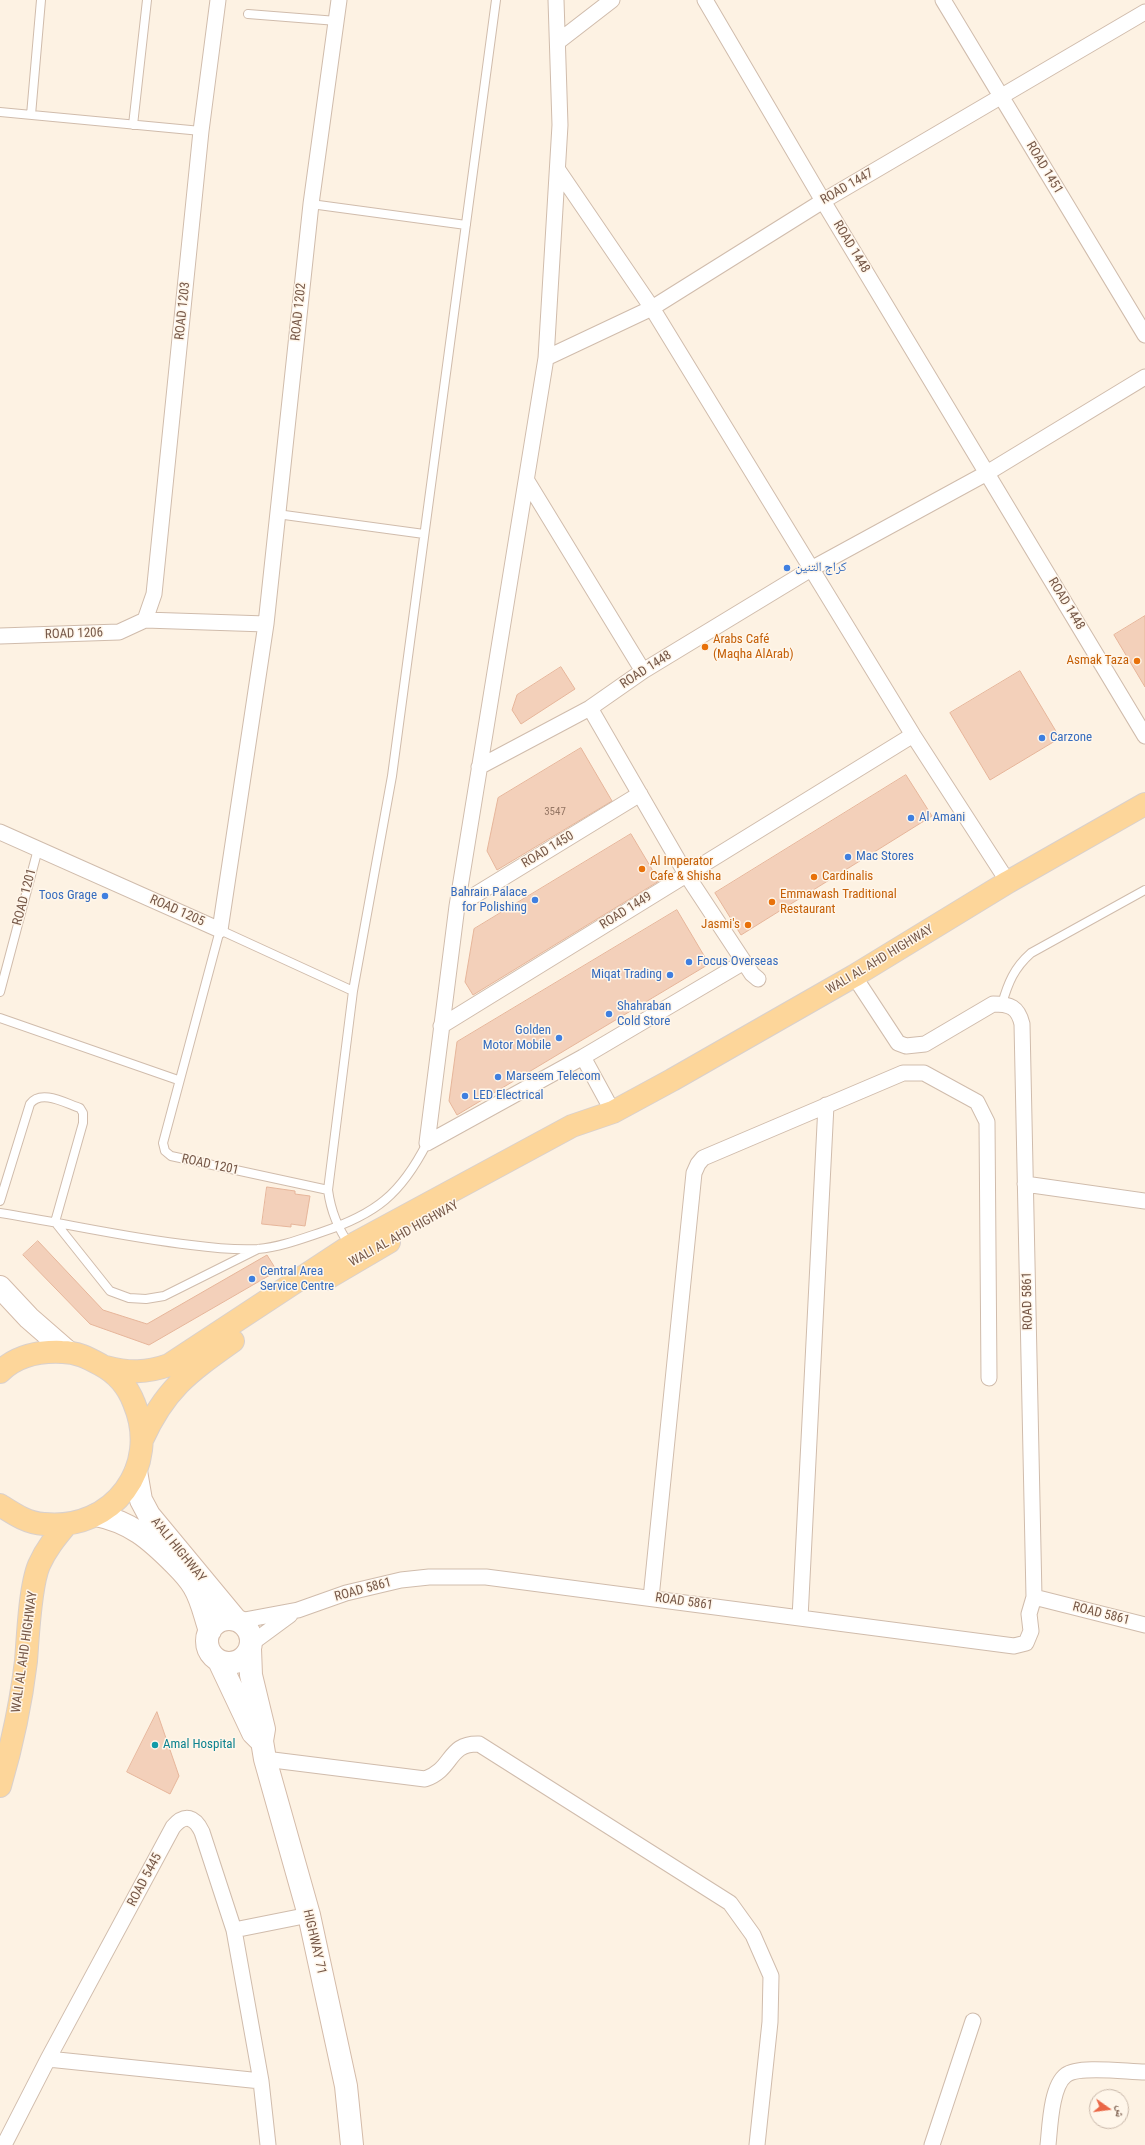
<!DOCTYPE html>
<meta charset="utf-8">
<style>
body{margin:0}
#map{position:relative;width:1145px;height:2145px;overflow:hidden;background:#fdf2e3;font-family:"Roboto Condensed","Noto Naskh Arabic",sans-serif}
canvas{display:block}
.north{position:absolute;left:1089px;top:2089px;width:40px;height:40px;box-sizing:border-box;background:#fff6ea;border:1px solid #c8b7a9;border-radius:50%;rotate:104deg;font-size:11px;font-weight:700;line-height:16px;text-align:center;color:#765848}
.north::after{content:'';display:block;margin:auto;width:14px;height:18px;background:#ea6645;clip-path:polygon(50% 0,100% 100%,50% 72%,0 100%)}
</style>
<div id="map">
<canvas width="1145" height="2145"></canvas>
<div class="north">ش</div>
</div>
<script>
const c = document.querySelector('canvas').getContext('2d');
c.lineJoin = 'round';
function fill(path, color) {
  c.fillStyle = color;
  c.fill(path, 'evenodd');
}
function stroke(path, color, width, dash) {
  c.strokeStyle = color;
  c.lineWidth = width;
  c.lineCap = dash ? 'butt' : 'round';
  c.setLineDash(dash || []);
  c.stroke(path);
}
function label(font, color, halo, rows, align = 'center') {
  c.font = font + ' "Roboto Condensed","Noto Naskh Arabic",sans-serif';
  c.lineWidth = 3;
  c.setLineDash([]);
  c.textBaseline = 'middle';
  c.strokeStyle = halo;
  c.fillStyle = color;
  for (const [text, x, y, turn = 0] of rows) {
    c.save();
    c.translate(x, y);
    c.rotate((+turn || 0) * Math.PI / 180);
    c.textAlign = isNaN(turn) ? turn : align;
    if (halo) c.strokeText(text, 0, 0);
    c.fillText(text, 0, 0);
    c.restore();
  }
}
const building = new Path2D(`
 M1145 616V687L1114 635Z
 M561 667 575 689 521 724 512 710 517 695Z
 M1020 671 1060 738 990 780 950 713Z
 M581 748 612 801 497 870 487 851 498 798Z
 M906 775 932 816 741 935 715 893Z
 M631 834 659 881 473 995 465 982 474 929Z
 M677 910 709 964 457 1115 449 1101 457 1042Z
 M267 1187 295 1191V1194L310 1196 305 1226 291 1224V1227L262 1224Z
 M38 1241 103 1310 147 1324 267 1255 277 1271 149 1345 90 1324 23 1255Z
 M157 1712 179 1776 170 1794 127 1772Z`);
fill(building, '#f3d0ba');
stroke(building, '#e6b59a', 1);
const lane = new Path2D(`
 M248 14 337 21
 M0 112 201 131
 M31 115 41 0
 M133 125 147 0
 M311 204 466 225
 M277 514 424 534
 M0 992 38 849
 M1002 1004C1008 983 1014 968 1031 953L1145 890
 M0 1018 178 1080
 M328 1190 171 1156 165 1151 163 1143 220 930 353 991
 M0 1201 30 1104C41 1089 65 1103 80 1108L83 1113V1123L55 1222 110 1291 129 1298 146 1299 164 1296 258 1249
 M0 1213C64 1223 127 1238 191 1245 213 1248 235 1250 258 1249 280 1247 301 1239 322 1232 376 1214 401 1194 427 1143
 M350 1246C338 1228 331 1212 328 1190L353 991 392 776 496 0`);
const street = new Path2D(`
 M705 0 823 201 1145 736
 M943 0 1145 335
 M559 41 612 0
 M558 170 652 308 913 735 1008 882
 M546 358 652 308 823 201 1145 12
 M527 481 643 671
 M145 620 154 594 201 131 218 0
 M0 636 119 632 145 620 266 624
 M590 708 686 874 752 974 758 979
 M479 767 590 708 643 671 811 569 987 473 1145 377
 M0 832 220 930 266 624 311 204 339 0
 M457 906 640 794
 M441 1026 913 735
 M583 1057 613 1112
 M427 1143 457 906 546 358 560 125 556 0
 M427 1143 583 1057 744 962
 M1025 1184 1145 1201
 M1034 1597 1145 1625
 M651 1598 694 1173 698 1164 703 1158 903 1073H924L977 1102 987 1122 989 1378
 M800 1618 826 1105
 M239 1621 298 1610 346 1593 401 1580 429 1577H486L1014 1646 1026 1643 1031 1631 1029 1614 1034 1597 1022 1024C1018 1007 1010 1004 993 1004L925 1044 906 1046 898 1043 854 976
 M252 1643 290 1615
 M265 1759 425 1779C454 1769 447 1743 479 1744L730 1903 753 1935 771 1976 770 2022 757 2145
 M234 1930 309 1915
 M48 2059 261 2081
 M4 2145 48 2059 173 1827C185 1813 195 1817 202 1832L234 1930 261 2081 268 2145
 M932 2145 973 2021
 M1048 2145C1050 2127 1051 2086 1066 2075 1079 2065 1127 2072 1145 2072`);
const secondary = new Path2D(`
 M0 1287 29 1318 68 1352
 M136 1471 141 1500 149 1515 236 1620
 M96 1515C131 1522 150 1539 175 1564 182 1571 189 1578 194 1587 202 1600 205 1617 210 1631
 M207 1641a22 22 0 1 1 44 0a22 22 0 1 1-44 0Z
 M250 1649 251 1675 264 1729 262 1741 265 1759 309 1915 346 2086 352 2145
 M219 1661 253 1733 259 1739`);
const primary = new Path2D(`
 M326 1279 389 1242
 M106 1367C129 1373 146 1373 169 1365L350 1246 572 1126 613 1112 672 1080 854 976 1008 882 1145 804
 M0 1372C16 1356 40 1351 62 1352 77 1352 88 1358 101 1365 116 1373 128 1387 134 1403 161 1467 113 1531 44 1524 27 1523 14 1514 0 1505
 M142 1440C165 1389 188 1373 233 1341
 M0 1786C12 1745 21 1703 26 1661 28 1636 30 1586 39 1565 46 1549 56 1537 66 1525`);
stroke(lane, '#d0bcac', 10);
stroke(street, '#d0bcac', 17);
stroke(secondary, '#d4bba9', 24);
stroke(primary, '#d9d0cc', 24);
stroke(lane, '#fff', 8);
stroke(street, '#fff', 15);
stroke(secondary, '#fff', 22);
stroke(primary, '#fdd69a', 22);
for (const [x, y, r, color] of [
 [787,568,4,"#3f7fe0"],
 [705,647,4,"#e8710a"],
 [1137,661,4,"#e8710a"],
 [1042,738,4,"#3f7fe0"],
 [911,818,4,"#3f7fe0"],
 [848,857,4,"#3f7fe0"],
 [642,869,4,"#e8710a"],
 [814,877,4,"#e8710a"],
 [105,896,4,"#3f7fe0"],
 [535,900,4,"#3f7fe0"],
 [772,902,4,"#e8710a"],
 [748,925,4,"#e8710a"],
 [689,962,4,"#3f7fe0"],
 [670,975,4,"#3f7fe0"],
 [609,1014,4,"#3f7fe0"],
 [559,1038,4,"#3f7fe0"],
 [498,1077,4,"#3f7fe0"],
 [465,1096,4,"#3f7fe0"],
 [252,1279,4,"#3f7fe0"],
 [155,1745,4,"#0f9aa8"]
]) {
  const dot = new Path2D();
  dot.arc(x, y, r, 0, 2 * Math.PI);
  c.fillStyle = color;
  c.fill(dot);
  stroke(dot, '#fff6ea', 1.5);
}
label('11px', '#957664', null, [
 ["3547",555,812]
]);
label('13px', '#765848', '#fff6ea', [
 ["ROAD 1451",1044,168,59],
 ["ROAD 1447",847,187,-30],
 ["ROAD 1448",851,247,59],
 ["ROAD 1203",183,311,-84],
 ["ROAD 1202",299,312,-84],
 ["ROAD 1448",1066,604,59],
 ["ROAD 1206",74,634,-2],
 ["ROAD 1448",646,670,-33],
 ["ROAD 1450",548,850,-31],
 ["ROAD 1201",25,897,-75],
 ["ROAD 1205",177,911,24],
 ["ROAD 1449",626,911,-32],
 ["WALI AL AHD HIGHWAY",880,960,-31],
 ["ROAD 1201",210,1165,12],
 ["WALI AL AHD HIGHWAY",404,1234,-29],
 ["ROAD 5861",1028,1301,-91],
 ["A'ALI HIGHWAY",178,1550,51],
 ["ROAD 5861",363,1590,-15],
 ["ROAD 5861",684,1602,8],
 ["ROAD 5861",1101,1614,14],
 ["WALI AL AHD HIGHWAY",25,1652,-82],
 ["ROAD 5445",145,1880,-62],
 ["HIGHWAY 71",314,1942,77]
]);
label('13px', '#366cbe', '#fff6ea', [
 ["كراج التنين",795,568],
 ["Carzone",1050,738],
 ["Al Amani",919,818],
 ["Mac Stores",856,857],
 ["Bahrain Palace",527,893,"right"],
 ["for Polishing",527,908,"right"],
 ["Toos Grage",97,896,"right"],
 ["Focus Overseas",697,962],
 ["Miqat Trading",662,975,"right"],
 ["Shahraban",617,1007],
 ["Cold Store",617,1022],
 ["Golden",551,1031,"right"],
 ["Motor Mobile",551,1046,"right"],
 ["Marseem Telecom",506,1077],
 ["LED Electrical",473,1096],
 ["Central Area",260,1272],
 ["Service Centre",260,1287]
], 'left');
label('13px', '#c56008', '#fff6ea', [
 ["Arabs Café",713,640],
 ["(Maqha AlArab)",713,655],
 ["Asmak Taza",1129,661,"right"],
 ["Al Imperator",650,862],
 ["Cafe & Shisha",650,877],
 ["Cardinalis",822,877],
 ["Emmawash Traditional",780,895],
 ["Restaurant",780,910],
 ["Jasmi's",740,925,"right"]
], 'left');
label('13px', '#0d838f', '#fff6ea', [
 ["Amal Hospital",163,1745]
], 'left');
</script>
